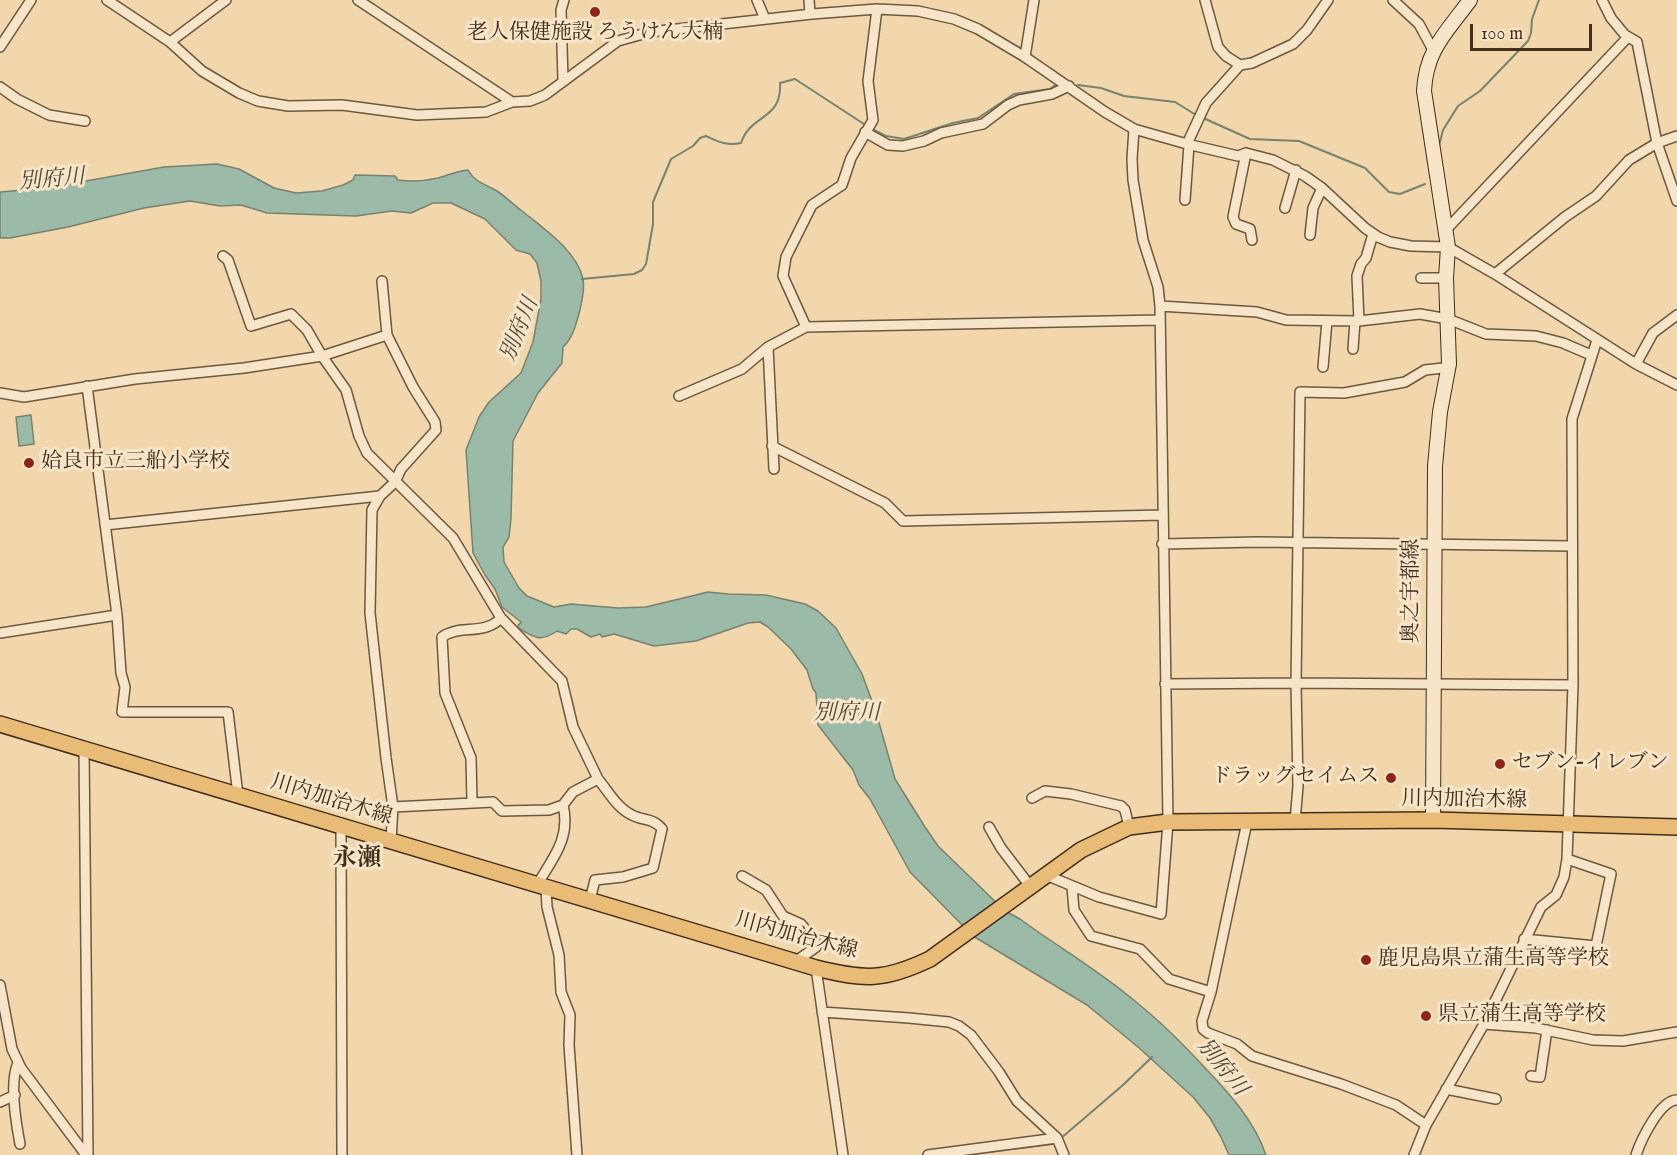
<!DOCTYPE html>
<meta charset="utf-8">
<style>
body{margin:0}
#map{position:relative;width:1677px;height:1155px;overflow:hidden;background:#f1d7ab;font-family:"IM FELL English",serif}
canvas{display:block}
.scale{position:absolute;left:1470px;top:24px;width:122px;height:27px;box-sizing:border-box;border:3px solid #432d1b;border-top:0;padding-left:8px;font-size:18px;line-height:21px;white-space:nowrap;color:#432d1b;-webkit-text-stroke:4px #f6e5c8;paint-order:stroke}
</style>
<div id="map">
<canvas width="1677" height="1155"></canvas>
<div class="scale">100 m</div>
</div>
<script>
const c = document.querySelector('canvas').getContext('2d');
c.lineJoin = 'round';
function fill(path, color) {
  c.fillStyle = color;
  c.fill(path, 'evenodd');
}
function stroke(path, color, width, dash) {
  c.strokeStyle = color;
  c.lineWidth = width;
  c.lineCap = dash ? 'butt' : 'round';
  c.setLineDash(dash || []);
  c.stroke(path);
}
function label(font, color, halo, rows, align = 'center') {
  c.font = font + ' "IM FELL English","Noto Serif JP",serif';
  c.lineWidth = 6;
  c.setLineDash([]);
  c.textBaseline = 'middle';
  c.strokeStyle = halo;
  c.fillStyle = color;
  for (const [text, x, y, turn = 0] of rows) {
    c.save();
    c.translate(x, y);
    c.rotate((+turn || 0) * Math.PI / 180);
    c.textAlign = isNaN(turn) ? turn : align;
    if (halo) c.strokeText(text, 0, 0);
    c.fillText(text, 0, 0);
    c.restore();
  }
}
const water = new Path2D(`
 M217 164 239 169 274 188 296 193 322 191 343 185 353 180 355 175 395 176 398 180C411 182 425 181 438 178 449 175 457 171 468 170 475 183 486 184 497 191 506 197 514 205 522 211 543 228 577 251 583 279 585 290 582 299 580 310 576 324 573 338 563 347L562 363 538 393 513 441 511 519 509 537 503 547 504 562 519 588 527 596 554 607 571 604 618 608 646 607 708 592 728 594 766 595 805 604 818 611 836 628 862 674 876 712 895 779 925 827 938 846 1005 911 1020 919C1058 947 1100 971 1136 1002 1161 1022 1184 1045 1206 1069 1231 1095 1254 1121 1266 1155H1229L1221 1137 1210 1118 1193 1097 1138 1047 1087 1005 973 936 910 872 870 799 859 785 853 770 818 725 816 693 813 689 807 670 791 649 768 627 760 622 748 623 696 641 654 646 614 634 602 637 600 634 591 637 577 629H571L566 634 557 631C540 643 533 637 517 627L521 622 502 607 495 589 485 575 473 553 466 450 479 417 489 402 521 373 533 342 541 299V281L537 263 530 254 516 250 485 219 451 203H433L411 213 392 211 356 216 267 213 241 205 220 206 190 201 144 208 68 227 10 238H0V192L47 188 164 167Z
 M31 415 34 444 19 446 16 417Z`);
fill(water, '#9bbaa8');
stroke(water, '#788270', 1.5);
stroke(new Path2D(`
 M1078 85 1101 88 1124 96 1175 102 1196 115
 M1201 117 1250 139 1299 141 1365 168 1389 192 1400 194 1425 184
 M872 129 886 136 904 139 953 123 978 118 1014 94 1050 89 1058 83
 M1439 146 1443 130 1458 106 1480 91 1528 41 1531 33 1532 19 1539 0
 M582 279 634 274 642 270 646 264 653 224V202L671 159 693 146 700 138 706 136C719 142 727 146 741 143 751 113 782 121 780 83L795 79 867 126
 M1060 1139 1123 1085 1152 1057
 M966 1155 1052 1144 1055 1142`), '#788270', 2);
const street = new Path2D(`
 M107 0 170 42 202 71 239 93 258 101 288 106 342 105 417 115 486 112 512 102 530 101 545 95 618 41 650 32 812 14 877 9 918 11 954 19 978 29 1025 57 1105 112 1134 129 1187 144 1238 156 1246 153 1273 160 1305 176 1322 188 1365 228 1378 237 1390 242 1411 246 1448 247 1495 274 1636 364 1677 385
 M358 0 512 102
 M757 0 765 19
 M809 0 810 14
 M1205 0 1218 47 1226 56 1240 65
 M1393 0 1419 24 1433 50
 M1602 0 1611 18 1625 35 1637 42 1657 143 1677 201
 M170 42 226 0
 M0 47 31 0
 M1025 57 1034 0
 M563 81 561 10 564 0
 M0 87 17 99 49 115 85 121
 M865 132 888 145 903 146 924 141 941 133 983 124 1008 105 1019 100 1052 94 1069 86
 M1187 144 1206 103 1240 65 1252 63 1293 44 1307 30 1328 0
 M1246 153 1233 217 1236 224 1250 229 1252 240
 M1185 200 1189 145
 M1285 208 1296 170
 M1444 232 1628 37
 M1310 235 1313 208 1322 188
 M223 256 228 260 251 326 291 314 307 330 322 356 346 390 359 436 367 453 453 538 501 618 562 681 573 727 598 779 573 792 563 805 549 810 502 811 493 802 393 807
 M1495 274 1565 217 1596 196 1629 160 1657 143 1677 136
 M1421 278H1446
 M382 281 387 335
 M1160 306 1257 312 1286 320 1359 321 1420 314 1448 319 1486 334 1536 336 1563 343 1591 355
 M1359 321 1357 276 1361 264 1366 258 1373 234
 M806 327 783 276 786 257 812 205 842 185 851 158 873 120 868 81 877 9
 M768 347 774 469
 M1353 349 1355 321
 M1636 364 1653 333 1677 315
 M1323 367 1327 321
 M87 386 117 615 121 673 125 687 122 712H228L238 795
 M0 393 24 397 135 379 244 368 322 356 387 335 413 387 435 422 436 430 401 469 395 482 380 496 372 510 370 613 386 758 393 807 391 841
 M679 396 742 369 768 347 806 327 1159 320
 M772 446 885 503 903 521 1162 515
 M105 525 380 496
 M1162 544 1258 542 1572 546
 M0 633 117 615
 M1165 684 1296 683 1573 685
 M84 749 88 1155
 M1032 798 1045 791 1071 794 1121 806 1125 810 1129 827
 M472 802 471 758 445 693 442 637C460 624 484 636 501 618
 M1247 822 1211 992 1202 1021 1203 1029 1208 1033 1237 1044 1252 1056 1341 1084 1396 1105 1426 1125
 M1295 822 1298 786 1296 683 1300 392 1344 393 1405 382 1425 370 1443 368 1449 364
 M341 827 342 1155
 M989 827 1001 848 1030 886
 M1046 875 1099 897 1161 914 1168 822 1160 306 1158 287 1143 240 1133 180 1132 159 1134 129
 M742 876 766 890 783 916 801 924 815 941 816 947 795 962
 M537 885C553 858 571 838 563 805
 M546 887 547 907 559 955 561 992 570 1015 569 1045 577 1155
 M1072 887 1074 910 1091 936 1140 949 1169 979 1211 992
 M590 900 595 880 623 877 653 868 662 829C654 818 643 821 632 815 617 808 608 791 598 779
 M1524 939 1596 946 1611 874 1567 859
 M816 968 843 1155
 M0 985 12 1049 21 1068 86 1155
 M822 1012 909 1018 949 1022 959 1026 971 1035 999 1072 1017 1101 1057 1138 1064 1155
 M1484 1024 1536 1028 1593 1040 1623 1041 1677 1032
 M18 1063C9 1082 16 1123 20 1144
 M1531 1076 1540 1077 1547 1030
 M1446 1089 1496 1099
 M0 1102 15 1095
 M928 1155 1057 1138
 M1414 1155 1426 1125 1484 1024 1541 907 1556 895 1564 877 1567 859 1573 685 1572 419 1597 340
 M1636 1155C1641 1140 1660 1100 1677 1100`);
const secondary = new Path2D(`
 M1433 820 1435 466 1440 412 1449 364 1446 278 1448 247 1424 91C1426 49 1447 32 1470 0`);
const primary = new Path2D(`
 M0 724 816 968C865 980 884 981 930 959L1081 850 1129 827 1168 822 1433 820 1677 827`);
stroke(street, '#6e583f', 12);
stroke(secondary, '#432d1b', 16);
stroke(primary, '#432d1b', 18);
stroke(street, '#f6e5c8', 9);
stroke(secondary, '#f6e5c8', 14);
stroke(primary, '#e8bc76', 15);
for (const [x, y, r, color] of [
 [595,12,6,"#8f2418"],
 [29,463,6,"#8f2418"],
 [1500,764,6,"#8f2418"],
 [1391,778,6,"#8f2418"],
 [1366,960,6,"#8f2418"],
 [1426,1016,6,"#8f2418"]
]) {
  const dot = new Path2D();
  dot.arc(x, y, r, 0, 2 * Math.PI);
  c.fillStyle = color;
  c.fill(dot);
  stroke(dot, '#f6e5c8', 2);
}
label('21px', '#432d1b', '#f6e5c8', [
 ["老人保健施設 ろうけん大楠",595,34,"center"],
 ["姶良市立三船小学校",41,463],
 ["セブン-イレブン",1512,764],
 ["ドラッグセイムス",1379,778,"right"],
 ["鹿児島県立蒲生高等学校",1378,960],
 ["県立蒲生高等学校",1438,1016]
], 'left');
label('21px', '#432d1b', '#f6e5c8', [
 ["奥之宇都線",1413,591,-90],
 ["川内加治木線",331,801,17],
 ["川内加治木線",1464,801,1],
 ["川内加治木線",796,937,15]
]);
label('italic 22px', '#554937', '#f6e5c8', [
 ["別府川",52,181,-5],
 ["別府川",521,330,-68],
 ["別府川",847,714],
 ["別府川",1221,1068,51]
]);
label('bold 24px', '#432d1b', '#f6e5c8', [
 ["永瀬",357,860]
]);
</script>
